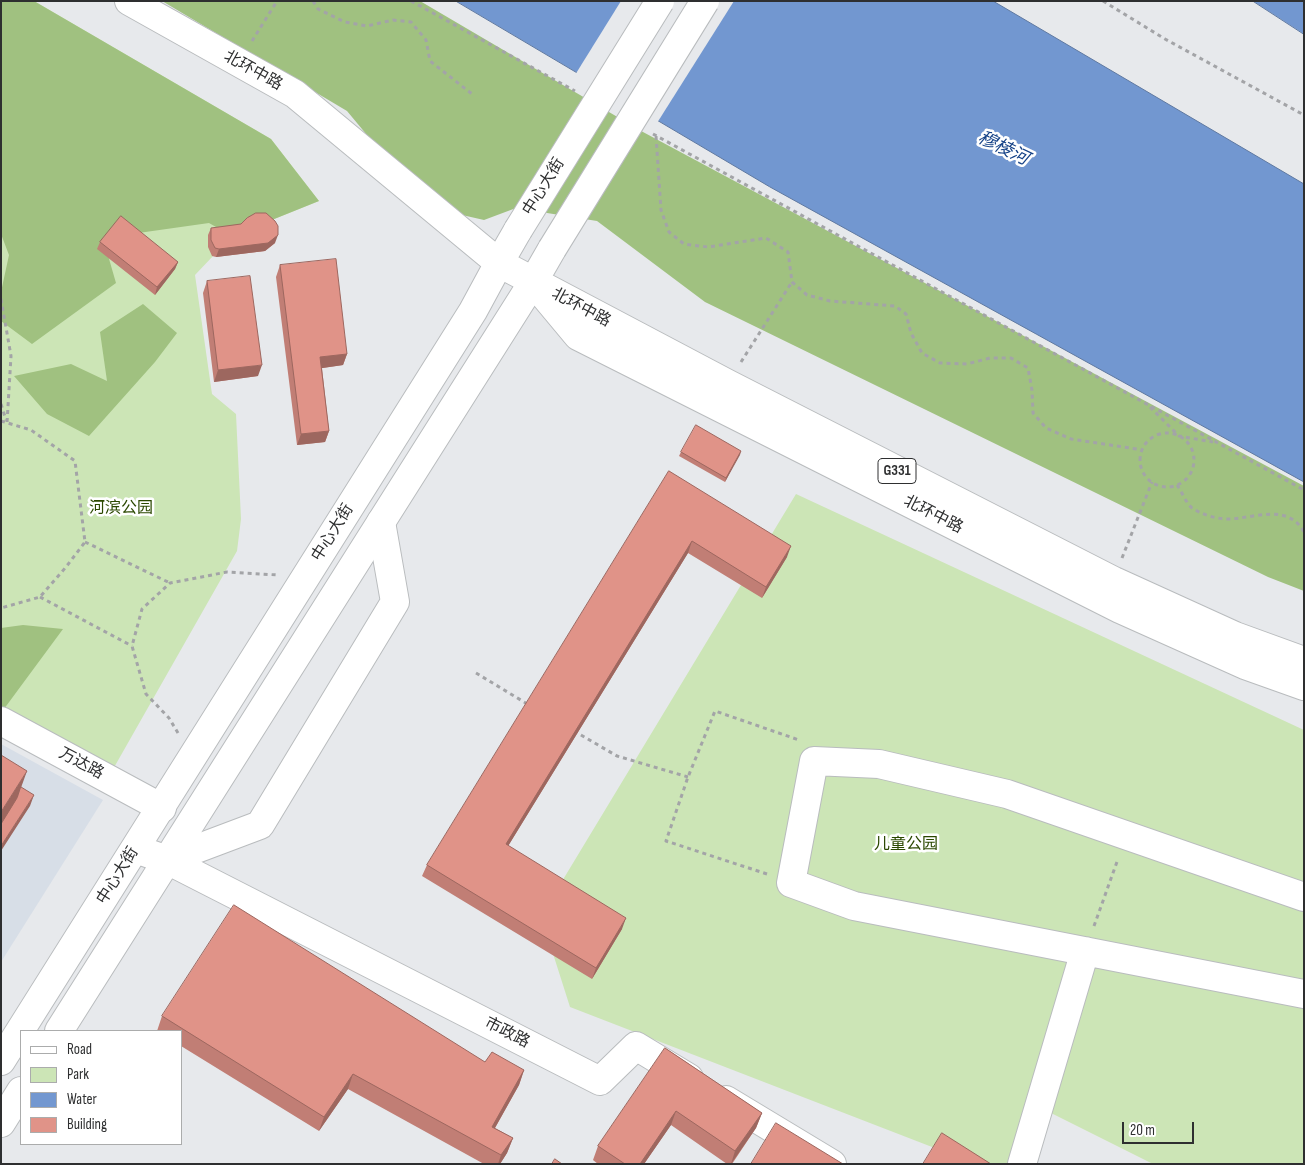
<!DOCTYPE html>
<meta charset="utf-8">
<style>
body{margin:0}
#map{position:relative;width:1305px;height:1165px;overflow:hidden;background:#e7e9ec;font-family:"Sofia Sans Condensed",sans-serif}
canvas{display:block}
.frame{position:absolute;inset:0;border:2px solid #2e2f30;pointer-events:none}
.legend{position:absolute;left:20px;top:1030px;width:162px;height:115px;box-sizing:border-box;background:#fff;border:1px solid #abacac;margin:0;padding:6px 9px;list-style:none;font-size:15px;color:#2e2f30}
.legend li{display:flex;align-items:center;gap:10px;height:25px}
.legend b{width:25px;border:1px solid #abacac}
.scale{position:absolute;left:1122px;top:1122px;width:72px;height:22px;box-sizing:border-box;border:2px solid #2e2f30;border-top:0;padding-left:6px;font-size:15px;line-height:18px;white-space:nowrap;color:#2e2f30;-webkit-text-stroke:4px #fff;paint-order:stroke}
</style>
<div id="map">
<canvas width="1305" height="1165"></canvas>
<div class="frame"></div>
<ul class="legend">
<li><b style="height:6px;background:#fff"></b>Road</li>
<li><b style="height:14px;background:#cce5b6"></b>Park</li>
<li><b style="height:14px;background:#7297d0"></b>Water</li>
<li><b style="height:14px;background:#e09388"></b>Building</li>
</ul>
<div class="scale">20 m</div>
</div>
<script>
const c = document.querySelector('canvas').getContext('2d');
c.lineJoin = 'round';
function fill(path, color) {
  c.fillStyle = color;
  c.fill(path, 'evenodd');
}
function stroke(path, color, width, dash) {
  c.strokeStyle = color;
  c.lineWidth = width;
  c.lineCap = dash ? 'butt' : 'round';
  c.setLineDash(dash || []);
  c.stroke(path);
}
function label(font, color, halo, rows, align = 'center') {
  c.font = font + ' "Sofia Sans Condensed","Noto Sans SC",sans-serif';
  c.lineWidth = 5;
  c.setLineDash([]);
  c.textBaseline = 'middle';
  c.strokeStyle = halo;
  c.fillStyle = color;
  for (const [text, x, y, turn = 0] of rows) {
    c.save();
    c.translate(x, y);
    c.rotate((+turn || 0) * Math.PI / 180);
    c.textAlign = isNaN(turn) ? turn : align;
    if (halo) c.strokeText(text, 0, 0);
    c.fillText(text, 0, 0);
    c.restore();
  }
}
fill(new Path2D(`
 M1 744 103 800 1 962Z`), '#d7dee7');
fill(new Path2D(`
 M1 1H34L271 139 319 201 232 236 195 275 212 394 236 414 241 519 237 551 112 771 1 712Z
 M796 494 1304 730V1164H1153L1049 1112 1009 1164H976L570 1007 541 916Z`), '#cce5b6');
fill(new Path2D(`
 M1 1H34L271 139 319 201 232 236 209 223 103 238 116 283 32 344 1 321V292L9 255 1 234Z
 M162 1H420L643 132 1304 486V591L1268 577 705 302 597 221 516 208 484 220 427 207 347 111Z
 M143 304 177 333 155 362 89 436 47 414 14 376 71 364 107 381 100 332Z
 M23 625 63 629 1 713V628Z`), '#a0c180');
const water = new Path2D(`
 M456 1H993L1304 184V482L770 187Z
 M1253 1H1304V34Z`);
fill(water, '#7297d0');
stroke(water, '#5e78a0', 1);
fill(new Path2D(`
 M621 1H734L657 123 575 75Z`), '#e7e9ec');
const minor = new Path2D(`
 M129 1 295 94 499 263
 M1 721 162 808
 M136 849 167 860 600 1081 636 1046 689 1078
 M167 860 260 825 395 602 381 522
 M1304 897 1007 794 879 764 814 761 791 883 854 906 1304 994
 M726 1100 832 1164
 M1022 1164 1085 951`);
const major = new Path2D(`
 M59 1031 533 282
 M1 1061 473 311 499 263
 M1 1123 21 1091`);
const highway = new Path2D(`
 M518 230 499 263 728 384 1114 581 1235 636 1304 661
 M552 249 533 282 578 336 1120 609 1245 665 1304 686`);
stroke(minor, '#b9bcbe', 30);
stroke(major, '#b9bcbe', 30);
stroke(highway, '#b9bcbe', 30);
stroke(new Path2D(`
 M313 1 318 9 345 22 367 26 393 20 411 22 426 40 430 61 472 94
 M411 1 575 91
 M1103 1 1165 39 1304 115
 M252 41 277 1
 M653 134 1304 490
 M656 136 661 210 669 232 684 244 708 247 766 238 788 252 792 282 807 295 830 301 895 306 906 314 911 333 922 353 940 363 967 364 990 358H1011L1028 368 1032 390 1033 413 1046 428 1071 439 1143 450
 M1 299 11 356 7 423
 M741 362 792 282
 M1 404 6 420
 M1150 407 1179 436 1213 442
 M1 421 31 430 75 461 85 542 66 567 40 597 1 608
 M1140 460a27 27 0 1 1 54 0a27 27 0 1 1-54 0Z
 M1177 485C1182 492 1186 503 1192 508 1203 515 1216 519 1229 519 1255 518 1288 503 1304 532
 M85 542 170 583
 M1122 558 1152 482
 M40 597 132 646
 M476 673 529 705
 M574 731 617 756 688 777
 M178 733 169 718 146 694 132 646 142 609 170 583 227 572 278 575
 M767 874 666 841 688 777 715 711 799 740
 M1094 926 1118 859`), '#a3a4a7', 3, [4, 4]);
stroke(minor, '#fff', 28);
stroke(major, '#fff', 28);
stroke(highway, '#fff', 28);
const highwayBridge = new Path2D(`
 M518 230 660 1
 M552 249 705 1`);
stroke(highwayBridge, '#b9bcbe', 30, []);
stroke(highwayBridge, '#fff', 28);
fill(new Path2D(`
 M211 228 275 243 265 251 216 257 212 256 208 247V235Z
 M100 242 178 262 175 269 155 295 97 249Z
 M280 265 347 354 343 365 322 368 329 431 325 442 297 445 276 277Z
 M207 281 258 376 214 382 203 293Z
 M741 451 725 482 679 456 681 452Z
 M669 471 787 557 762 598 688 553 508 846 622 929 592 979 422 876 427 865Z
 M162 1016 485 1062 524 1070 519 1085 495 1128 513 1138 507 1153 500 1164H484L348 1089 319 1131 181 1046V1031H157Z
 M665 1048 762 1113 756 1128 732 1164H727L671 1125 644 1164H598L593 1160 598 1146Z`), '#c17e75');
fill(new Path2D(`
 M278 235 275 243 265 251 216 257 219 249Z
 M178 262 175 269 155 295 157 287Z
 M347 354 343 365 316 369 320 357Z
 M262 365 258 376 214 382 218 370Z
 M329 431 325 442 297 445 301 434Z
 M741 451 740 455 725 482 726 478Z
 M692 541 688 553 502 856 506 844Z
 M791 546 787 557 762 598 766 587Z
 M27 771 13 810 1 829V812Z
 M34 795 30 806 1 851V846Z
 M626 918 622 929 592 979 596 968Z
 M524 1070 519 1085 487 1142 492 1127Z
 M353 1074 348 1089 319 1131 324 1117Z
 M676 1111 671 1125 644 1164H640Z
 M762 1113 756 1128 731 1164 735 1151Z
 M513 1138 507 1153 500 1164H498L501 1155Z`), '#9d675f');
const building = new Path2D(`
 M256 213H266L275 221 278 226V235L268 243 219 249 215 248 211 240V228L241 224 247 218Z
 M121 216 178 262 157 287 100 242Z
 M336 259 347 354 320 357 329 431 301 434 280 265Z
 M250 276 262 365 218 370 207 281Z
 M696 425 741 451 726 478 681 452Z
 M669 471 791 546 766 587 692 541 506 844 626 918 596 968 427 865Z
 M1 755 27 771 1 812Z
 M21 787 34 795 1 846V824L17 798Z
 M234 905 485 1062 492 1052 524 1070 492 1127 513 1138 501 1155 353 1074 324 1117 162 1016Z
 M665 1048 762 1113 735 1151 676 1111 640 1164H625L598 1146Z
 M776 1123 843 1164H751Z
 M942 1133 991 1164H923Z
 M555 1159 562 1164H552Z`);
fill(building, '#e09388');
stroke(building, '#9d675f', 1);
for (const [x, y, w] of [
 [897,471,38]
]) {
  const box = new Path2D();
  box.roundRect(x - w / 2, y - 12.5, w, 25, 4);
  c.fillStyle = '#fff';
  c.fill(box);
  stroke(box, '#2e2f30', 1);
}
label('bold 15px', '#2e2f30', null, [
 ["G331",897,471]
]);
label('16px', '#2e2f30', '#fff', [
 ["北环中路",253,71,29],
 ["中心大街",544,187,-58],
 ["北环中路",581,308,28],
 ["北环中路",933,515,27],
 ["中心大街",333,533,-58],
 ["万达路",81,764,28],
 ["中心大街",118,876,-58],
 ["市政路",507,1033,27]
]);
label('16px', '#2b4800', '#fff', [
 ["河滨公园",121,509],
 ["儿童公园",906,845]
]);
label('italic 18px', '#154287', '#fff', [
 ["穆棱河",1003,149,26]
]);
</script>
